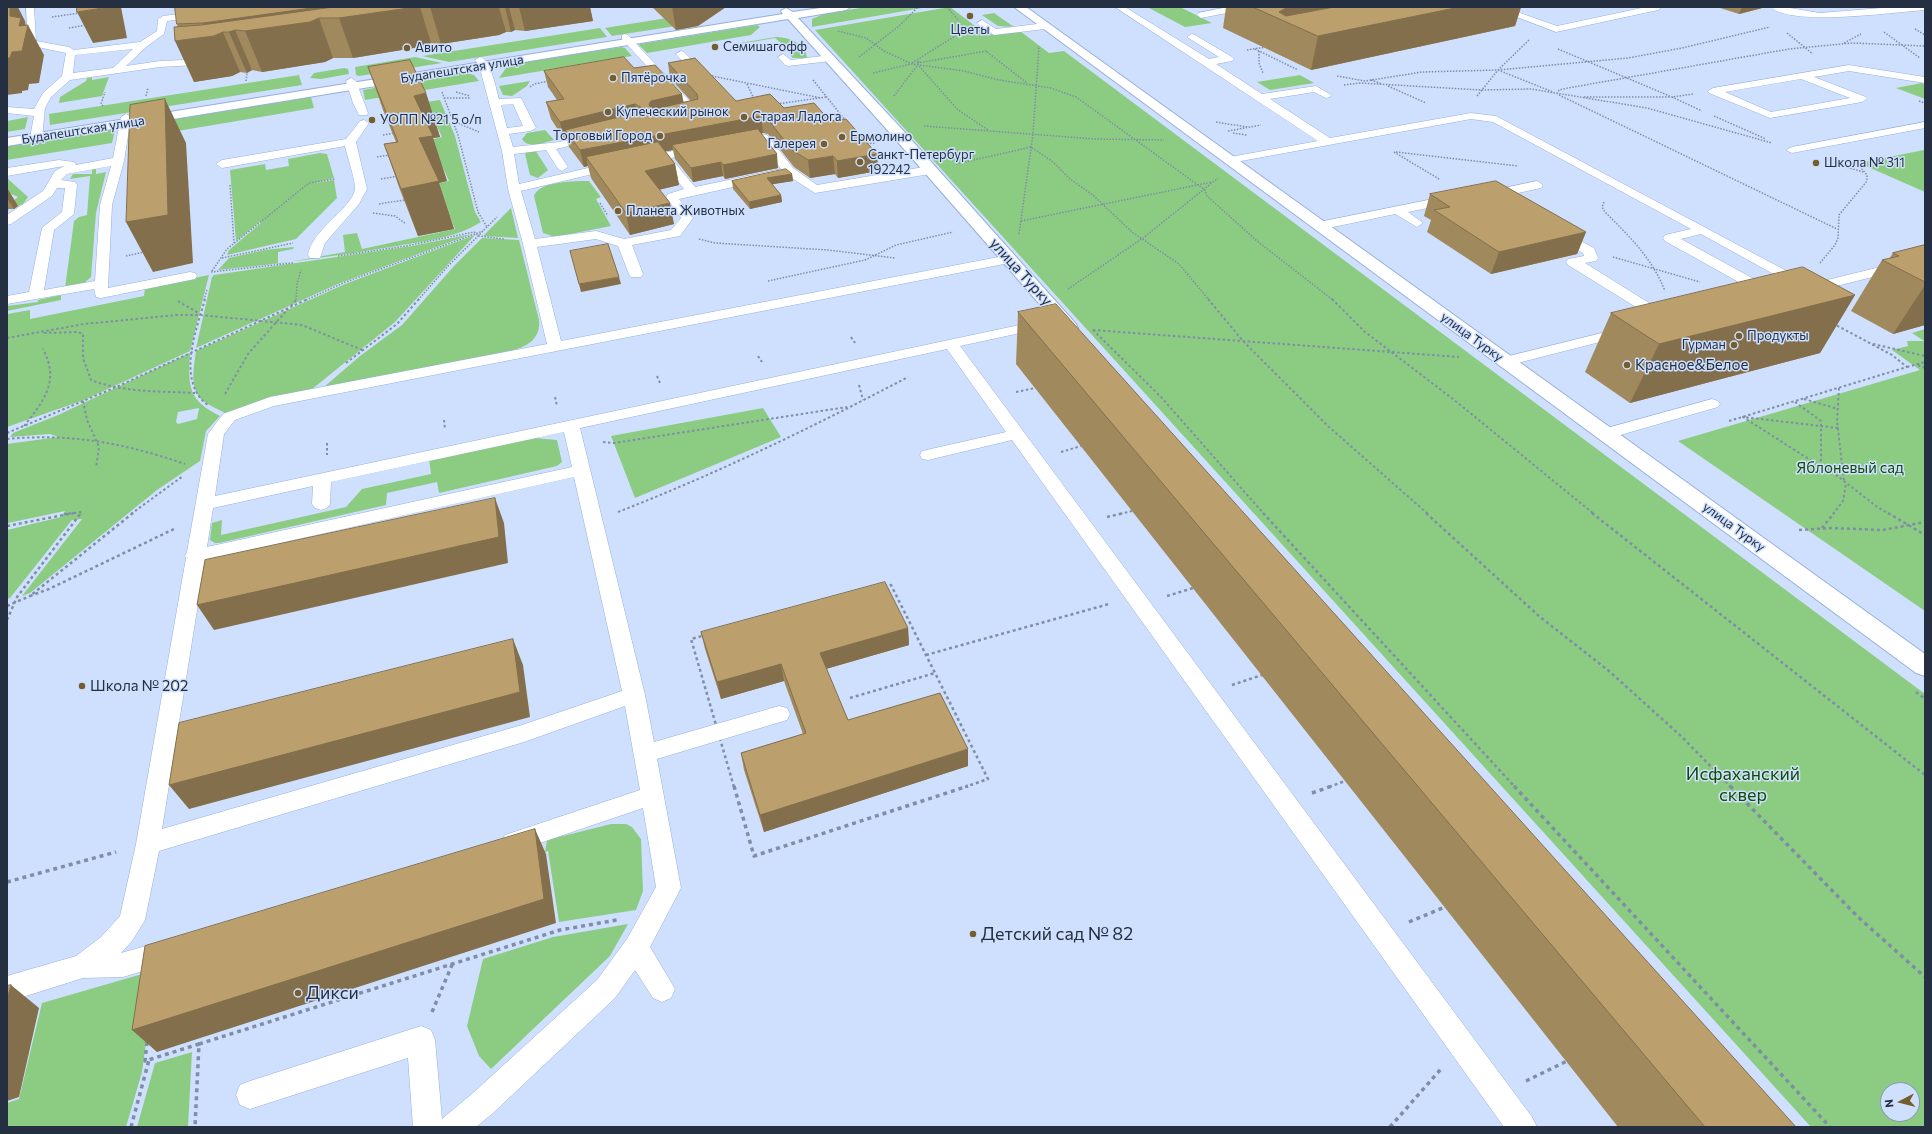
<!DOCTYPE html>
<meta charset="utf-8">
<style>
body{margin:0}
#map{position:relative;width:1932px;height:1134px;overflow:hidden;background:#cfe0fe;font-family:Commissioner,sans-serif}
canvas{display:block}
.frame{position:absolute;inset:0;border:8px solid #242f41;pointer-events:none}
.north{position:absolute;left:1880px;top:1082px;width:40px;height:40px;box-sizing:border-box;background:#cfe0fe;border:1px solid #8b99b2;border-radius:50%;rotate:263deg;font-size:11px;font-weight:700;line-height:16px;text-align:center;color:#242f41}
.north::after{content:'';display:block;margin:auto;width:14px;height:18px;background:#765d2e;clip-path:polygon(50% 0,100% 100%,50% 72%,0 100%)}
</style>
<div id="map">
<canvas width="1932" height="1134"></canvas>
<div class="frame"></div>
<div class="north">N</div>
</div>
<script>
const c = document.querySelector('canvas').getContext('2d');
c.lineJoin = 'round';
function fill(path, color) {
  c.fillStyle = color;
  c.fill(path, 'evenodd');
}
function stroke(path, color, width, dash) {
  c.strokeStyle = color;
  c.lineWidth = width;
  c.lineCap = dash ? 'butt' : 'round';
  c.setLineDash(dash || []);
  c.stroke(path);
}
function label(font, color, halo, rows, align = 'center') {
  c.font = font + ' Commissioner,sans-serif';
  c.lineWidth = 3;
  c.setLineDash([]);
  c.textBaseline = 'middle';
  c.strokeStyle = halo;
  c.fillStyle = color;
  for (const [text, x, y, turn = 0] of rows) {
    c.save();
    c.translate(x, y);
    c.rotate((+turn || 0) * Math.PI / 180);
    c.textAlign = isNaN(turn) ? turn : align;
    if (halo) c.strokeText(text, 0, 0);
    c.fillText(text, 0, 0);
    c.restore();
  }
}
fill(new Path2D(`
 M866 7H928L812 27V19L824 14Z
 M950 7 987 35 1020 31 1049 53 1064 51 1925 694V1127H1811L815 30ZM1888 1090H1912V1114H1888Z
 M1147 7H1180L1212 23 1185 27Z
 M994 13 1014 27 998 26 982 15Z
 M673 17 682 25 612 36 605 28Z
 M757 25 760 27 751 35 647 53 639 45 640 44Z
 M600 28 607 37 449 62 422 56Z
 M776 37C788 37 806 43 807 58H793L790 55 794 54 775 38 735 45 734 44Z
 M621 47 625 48 632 56 499 78 506 68 513 64Z
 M415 57 442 63 359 76 356 75 355 67Z
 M344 68 348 69 349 74 321 79 310 78 314 73Z
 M463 72 474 75 479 81 365 100 363 90Z
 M299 75 302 85 50 125 49 114Z
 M1300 75 1314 83 1270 90 1257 82Z
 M92 77V80L109 77 102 96 59 103 60 97 86 81 87 78Z
 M530 81 527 86 512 96 503 95 499 86Z
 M1922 83 1925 85V99L1896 88Z
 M311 97 314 108 130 139 133 126Z
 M440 100 455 136 475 212 481 222C456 238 425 241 397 246 337 256 278 264 218 270L229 258 264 250 294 247 293 249 278 252V264L345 252 343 235 357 233 362 249 455 229 436 184 449 181 430 140 442 137 426 102Z
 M28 117 25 129 7 132V121Z
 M113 129 115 130 112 143 7 160V146Z
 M545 130 554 140C545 142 529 150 522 139L527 133Z
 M535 150 548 170 538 178 530 175 525 154 528 151Z
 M1925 150V192L1859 163 1924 150Z
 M320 153 327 154 334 178 315 183 334 180 337 198 296 239 227 255 229 250 261 223V221L236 241 230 170 265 164 266 170 289 166 288 159Z
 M96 168V174L106 172 96 213 91 277 83 284 65 288 74 221 79 217 87 215 90 176 70 179 73 174H92V169Z
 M8 179 28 197 23 204 7 210V206L18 197 7 192Z
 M589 181 601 197 596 199 611 226 555 237 543 233 534 196C539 181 575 181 589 181Z
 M511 208 518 238 483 236Z
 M472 234 340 283 196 348 212 277 214 275 412 246Z
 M475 235 395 322 311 390 268 398 225 413C218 409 208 405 202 400 189 388 194 366 196 351L345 284Z
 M482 238 519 240 539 320C541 339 527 347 510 351L324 387 360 356 402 325 454 266Z
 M209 275 190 351 84 400 7 427V314L30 310V319L144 296 145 288Z
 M61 295V300L7 311V306L38 302V300Z
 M1925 329V611L1678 441 1920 370 1892 350 1908 346 1907 341H1924L1912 333Z
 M190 353C188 387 188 400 220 416L206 431 200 461 157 490 30 593 22 596 82 519 72 520 10 598 7 599V530L61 517 65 511 8 523 7 522V444L58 437 50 434 10 437 13 433 58 415ZM199 408 197 419 178 424 176 422 178 412Z
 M763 408 781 437 635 498 611 436Z
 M535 438 557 440 562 462 557 466 439 493 437 482 387 493 386 505 219 543H215L210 540 212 523 222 520 221 535 346 507 362 489 431 474 429 459Z
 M611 824H626L632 827 641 839 643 891 636 910 559 922 548 851 545 852 547 840Z
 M628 924 610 956 491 1069 479 1056 467 1026 483 959 553 937Z
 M156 970 142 1072 126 1127H7V1103L19 1099 42 1003Z
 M192 1052 188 1127H137L155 1063Z`), '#8ccc82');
const lane = new Path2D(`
 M26 7H34L36 41 69 47 74 50 140 42 157 31 158 19 163 16 232 7H256L252 10 167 21 164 34 146 47 126 66 160 61 210 59 213 60 215 62 213 64 160 67 70 80 51 97 45 108 42 138 36 141 30 138 34 116 7 113V107L34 109 43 93 62 76 66 53 28 45ZM133 49 113 68 73 73 75 55Z
 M1115 7H1125L1209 59 1219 57 1187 37 1192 34 1195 35 1232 57 1234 59 1232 61 1216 64 1262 94 1316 86 1331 95 1330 97 1326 98 1314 92 1270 99 1330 138 1471 113 1496 116 1811 284 1925 256V264L1808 293 1701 234 1681 239 1754 279 1756 282 1754 285H1744L1665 241 1663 238 1665 235 1691 229 1493 122 1471 119 1230 163 1226 162 1224 160 1230 157 1318 141Z
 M1228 7H1246L1242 10 1201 18 1197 15 1198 13Z
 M1491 7H1503L1557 26 1646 7H1662L1658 10 1556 32Z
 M1771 7H1784L1820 13 1894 7H1925V10C1895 12 1790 27 1771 7Z
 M982 20 996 29 1045 23 1050 26 1045 29 994 35 979 25 977 23Z
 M625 34 628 35 699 111 700 113 699 115 681 117 680 115 681 113 688 111 622 39V35Z
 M681 51 684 52 697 65 698 67 697 69 674 72 673 70 674 68 686 65 676 54Z
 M783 54 791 60 830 55 835 58 830 61 788 66 785 65 778 57Z
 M480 57C491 60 496 89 499 99L521 98 536 128 530 131 509 134 513 147 559 142 594 134 600 137 598 139 556 149 568 167 562 171 558 169 546 150 514 154 519 184 614 162 620 166 618 168 521 191 535 239 596 231 624 239 671 230 681 218 666 197 668 194 684 189 661 160 642 163 636 160 638 158 698 146 702 147 704 149 702 151 671 158 695 187 781 169 760 140 754 137 760 134 767 135 793 168 817 185 930 166 936 170 930 174 815 193 787 175 679 199 693 218 680 236 632 245 643 274 641 277H631L629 274 618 246 596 239 537 247 561 341 1009 255 1014 256 1016 259 1014 262 1009 263 274 406 235 420 224 434 215 496 1043 320 1048 321 1050 324 1048 327 960 346 1532 1117 1537 1127H1504L1012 440 928 460 922 459 920 455 922 451 1006 432 947 349 580 428 645 695 654 742 779 706 787 708 790 714 787 720 657 759 681 888 650 947 675 989 671 998 662 1002 653 998 635 970 615 998 493 1113 476 1127H413L408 1058 250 1109 240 1105 236 1095 240 1085 250 1081 421 1026 431 1030 435 1040 442 1119 473 1093 597 980 627 939 656 887 643 808 513 852 505 849 501 842 505 835 640 790 625 706 524 742 159 851 145 920 132 941 121 953 167 940 176 943 180 952 176 961 123 977 83 978 7 1002V976L76 956 101 937 120 916 136 844 186 558 185 556 187 552 208 434 223 414 270 397 547 344 523 244 508 189 502 151 479 65 475 60ZM513 104 523 126 507 128 501 105ZM564 432 572 467 207 547 213 508 313 486 312 504 315 508 321 510 327 508 330 504 331 482ZM574 477 622 691 522 725 162 829 205 560Z
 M1849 65 1925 77V83L1849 71 1814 77 1866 97 1867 99 1862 102 1770 118 1709 93 1708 91 1713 88ZM1801 79 1850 98 1771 112 1725 92Z
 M351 78 356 81 368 113 367 115H359L353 103 346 81Z
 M126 114 131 117 124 161 112 205 108 288 190 272 195 273 197 276 195 279 190 280 101 298 96 297 94 289 7 304V296L29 292 42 228 62 212 65 188H57L52 196 11 224 7 225V215L43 191 55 171 64 166 7 176V168L59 160 74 162 76 165 113 158 121 117ZM111 166 100 205 95 281 44 290 54 230 74 214 77 185 75 182 61 180 67 174Z
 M364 120 369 123 356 142 367 189 359 204 325 243 320 258H310L308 255C312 229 352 209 355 189 356 182 347 155 345 146L222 168 216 164 222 160 346 139 360 121Z
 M1925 122V128L1792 153 1786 150 1792 147Z
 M1537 181 1543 185 1541 188 1504 196 1503 200H1495L1488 194 1490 191Z
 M1453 195 1459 199 1457 202 1408 212 1423 223 1417 227 1395 214 1319 230 1313 226 1319 222Z
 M1558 229 1594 248 1598 258 1596 261 1585 263 1670 316 1672 319 1670 322H1660L1568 265 1566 262 1568 259 1584 256 1583 253 1553 236 1552 233 1553 230Z
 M1626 327 1631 328 1633 331 1631 334 1506 366 1501 364 1498 361 1501 358Z
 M1712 399 1718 401 1720 404 1718 407 1606 439 1600 438 1598 434 1600 430Z`);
const street = new Path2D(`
 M827 7H851L846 10 798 18 899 126 1076 324 1078 328 1076 332 1070 333 1064 332 889 132 788 19 7 146V138L783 14 781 11 786 8 793 12Z`);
const secondary = new Path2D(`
 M1014 7H1026L1925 654V676L1916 673Z`);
stroke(lane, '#94afdd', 1);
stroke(street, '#94afdd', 2);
stroke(secondary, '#94afdd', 2);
stroke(new Path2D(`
 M947 7 959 21
 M52 17 80 13
 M69 28 86 25
 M1915 29 1925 35
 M838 31 866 38 884 51 912 64 964 71 999 80 1051 88 1076 97 1205 190 1207 196 1257 241 1333 300
 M1884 32 1920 58
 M1787 33 1813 54
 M1844 43 1861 34
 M426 45 430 52
 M1255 49 1298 70
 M1558 49 1672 97
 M1247 50 1266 47
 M1259 51V63L1263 73
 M987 52 1027 83
 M859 57 899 26 918 7
 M912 63 963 31
 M917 63 987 51
 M919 66 958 110 988 130
 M1498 70 1553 92
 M873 73 911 64
 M712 76 821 98
 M1337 76 1365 81 1422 72 1498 70 1628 58 1682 48 1770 27
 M813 80 846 121
 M1371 80 1382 84
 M246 81 247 73
 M747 84 754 99
 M1344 85 1360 83 1481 90 1531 89 1647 108 1772 143
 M1388 86 1426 103
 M530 87 534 84 549 81
 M442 92 458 135 478 212 487 227
 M456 92 470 96
 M1557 94 1559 90 1568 88 1789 49 1852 43 1925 46
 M1693 94 1672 97 1702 111
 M1559 95 1837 229
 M146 96 148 88
 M894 96 919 63 918 60
 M1477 96 1498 70 1529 40
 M1584 97H1671
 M444 98H470
 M1919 101 1925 103
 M777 104 826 97
 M103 106 101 104 105 92
 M1714 116 1766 139
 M453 121 479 132
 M1216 122 1247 127
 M924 126 1095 139 1164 140
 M1228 131 1261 125
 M1233 133 1247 135
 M383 135 394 133
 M864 144 875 143
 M1394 152 1439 179
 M1396 152 1518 166
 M377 157 390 155
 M956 164 1031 147 1053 162 1070 179 1094 196 1132 232 1179 264 1209 300
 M1836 164 1863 172
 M381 179 398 176
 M230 185 234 243
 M1604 202 1602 207 1605 212C1630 237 1652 258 1665 291
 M600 203 608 216
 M379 204 404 200
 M373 213 395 216 406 224
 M1021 221 1212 182
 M1019 234 1033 134 1039 46
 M699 239 715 243 828 250 895 258
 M126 256 144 252
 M338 256 406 246 474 232 479 236 504 239
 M1613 257 1700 282
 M222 258 293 243
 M1820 263 1835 245 1838 238 1839 215 1867 181V175L1856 162 1859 159
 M212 271 227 249 309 183 335 179
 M211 272 293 263
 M768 281 865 260 896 245 953 232
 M1068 289 1143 238 1218 178
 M204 300 207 290
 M296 300 297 284 301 270
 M306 300 343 283 483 231
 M418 300 447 267 497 217`), '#7f8ea6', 1.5, [1.5, 1.5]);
stroke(new Path2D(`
 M205 299C197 328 181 367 198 395 201 399 205 403 209 406
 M1208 299 1243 341 1329 427 1428 514
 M1332 299 1365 332 1453 399 1594 514
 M178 301 200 314
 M291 306 297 299
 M1093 330 1161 397 1264 514
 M1093 330 1459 357
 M44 333 78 332 83 334V358L91 380C125 393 160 391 195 393
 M851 337 855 343
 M7 338 84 324 177 315H201L302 325 362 350
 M1873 344 1925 356
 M758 356 762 362
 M346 363 397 324 419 299
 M1918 365 1925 368
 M1907 367 1925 362
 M657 376 660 383
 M859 385 863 400
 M1839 388 1837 421 1844 481
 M1016 392 1035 388
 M225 394 248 354 288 309
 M555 397 557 406
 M1804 399 1838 409
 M83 401 87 420 99 447 96 468
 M1795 402 1821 421V466
 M444 420 445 429
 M1729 421 1907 367 1892 355 1834 324
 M24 426C44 401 60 381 43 349
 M1838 428 1743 417 1815 463 1831 471 1876 506 1889 514
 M7 433 114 388 308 299
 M7 439C71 433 124 443 185 464
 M603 442 614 443 847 407
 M327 443V455
 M1061 452 1081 446
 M618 512C718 473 813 427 908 377
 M64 514 82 512 81 514
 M131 514 183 476
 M1120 514 1132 511
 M1833 514 1843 501 1846 484`), '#7f8ea6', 2, [2.5, 2.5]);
stroke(new Path2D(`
 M133 513 30 596 49 589 174 529
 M1263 513 1515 787
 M1426 513 1540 617 1609 671 1682 737 1731 787
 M1592 513 1925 775
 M1888 513 1925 535
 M1107 517 1124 513
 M7 526 74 513
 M1822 528 1834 513
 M1799 530 1831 528 1883 530 1925 522
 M1167 596 1193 588
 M7 606 30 596
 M7 620 17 597 81 513
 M926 655 1109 604
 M1232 685 1262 675
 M1916 692 1925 699
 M850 698 935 673
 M734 787 691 639 891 585 988 779 965 787
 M1329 787 1345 781`), '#7f8ea6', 2.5, [3, 3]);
stroke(new Path2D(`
 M734 786 754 856 968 786
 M1514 786 1830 1127
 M1730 786 1858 917 1925 977
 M1312 793 1332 786
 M7 882 116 852
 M1409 922 1445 907
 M432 1012 452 965
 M147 1042 145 1061 199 1044 195 1127
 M199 1044 560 930 617 920
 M1526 1081 1567 1061
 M131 1127 149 1060
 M1390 1127 1441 1069`), '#7f8ea6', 3.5, [4, 4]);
fill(lane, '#fff');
fill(street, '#fff');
fill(secondary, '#fff');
fill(new Path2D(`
 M175 7H590L593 21 525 31 515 30 511 32H506L499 35 441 44 431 43 414 48 353 58H333L325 62 262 72 252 70 247 73 240 72 232 76 194 82 177 24Z
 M652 7H726L698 26 676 30Z
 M1226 7H1521L1515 26 1311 70 1223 28Z
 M1717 7H1766L1739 14Z
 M668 63 736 101 784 108 830 121 877 154 878 171 838 178 835 174 810 178 794 167 768 134 763 133H761L778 168 725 179 723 176 693 182 675 159 673 150 665 151 675 164 679 185 659 190 674 224 630 235 591 178 588 166 584 167 569 147 567 138 564 139 551 119 546 102 557 100 548 87 544 71 634 68 684 102 691 101 670 78Z
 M368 67 426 93 440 137 433 138 447 181 439 183 454 229 418 236 400 190 384 144 396 142 383 110Z
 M792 174 793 181 772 184 781 195 782 202 750 209 733 189 732 181Z
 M7 188 18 206 14 209H7Z
 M1430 194 1586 232 1577 254 1491 274 1427 232 1431 220 1424 216Z
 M1925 245V325L1893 334 1851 311 1882 260 1889 259 1893 253Z
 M1855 295 1820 353 1630 403 1585 372 1611 313Z
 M1018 312 1796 1127H1618L1016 364Z
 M908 628 909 645 826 669 848 720 968 766 764 832 744 770 741 753 803 734 784 681 721 699 705 649 701 632Z`), '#a1895e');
fill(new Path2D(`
 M10 7H18L25 21 26 27 28 25 44 55 39 83 29 84 28 90 22 91V93L7 95V58L10 16Z
 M109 7H121L127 38 93 43 77 12Z
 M319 7H420L431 43 414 48 353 58 339 18H319L333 58 325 62 262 72 245 31 235 30 252 70 247 73 229 32H223L240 72 232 76 194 82 175 41 209 36 203 23Z
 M430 7H499L506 32 499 35 441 44Z
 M505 7H509L515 30 511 32Z
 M519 7H590L593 21 525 31Z
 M672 7H726L698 26 676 30Z
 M1290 7H1453L1314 34 1279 12 1286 8Z
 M1460 7H1521L1515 26 1311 70 1318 36Z
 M1742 7H1766L1739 14Z
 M426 93 440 137 433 138 447 181 439 183 454 229 418 236 401 189 414 96Z
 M682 94 685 110 654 118 649 104 651 101Z
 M165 99 186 143 193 263 153 272 126 222Z
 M635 104 639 121 565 130 567 138 564 139 560 122Z
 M761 116 763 133 676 149 672 145 673 150 592 165 586 157 588 166 584 167 580 150Z
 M777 154 778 168 725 179 723 165Z
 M877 154 878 171 838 178 837 161Z
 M833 156 835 174 810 178 808 160Z
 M721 162 723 176 693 182 691 168Z
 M675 164 679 185 649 192 645 171Z
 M792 174 793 181 768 185 767 178Z
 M7 188 18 206 14 209 7 198Z
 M781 195 782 202 750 209 749 202Z
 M670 203 674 224 630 235 626 213Z
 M1586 232 1577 254 1491 274 1499 252Z
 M619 277 621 284 581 292 579 284Z
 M1925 285V325L1893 334Z
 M1855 295 1820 353 1630 403 1659 344Z
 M495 498 504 523 508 563 214 630 197 605Z
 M908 628 909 645 822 670 820 653Z
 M513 639 523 665 530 717 189 809 169 785Z
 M781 664 784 681 721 699 717 682Z
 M968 749V766L764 832 760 815Z
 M535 829 546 854 556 923 157 1052 132 1030Z
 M11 985 39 1008 19 1097 7 1101V1000Z`), '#836f4c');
const building = new Path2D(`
 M7 7H10V16L21 18 19 26 28 25 22 51 12 52 10 58H7Z
 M77 7H109L77 12Z
 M175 7H319L203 23 177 24Z
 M334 7H409L402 9 339 18H319L310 22 245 31 235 30 229 32H223L214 36 175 41 174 27 201 25Z
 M1253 7H1290L1286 8 1279 12 1286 16 1334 7H1460L1318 36Z
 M624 57 634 68 655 65 682 94 651 101 649 104 650 107 655 109 698 99 697 94 668 63 695 58 736 101 770 94 784 108 814 103 830 121 846 119 877 154 837 161 833 156 808 160 792 150 766 117 761 116 580 150 565 130 640 112 642 108 635 104 560 122 546 102 564 99 544 71Z
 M410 60 426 93 414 96 433 136 419 138 439 181 401 189 384 144 398 142 368 67Z
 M165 99 168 215 126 222 130 105Z
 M758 129 777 154 723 165 721 162 691 168 672 145Z
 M658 142 675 164 645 171 670 203 626 213 586 157Z
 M786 169 792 174 767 178 781 195 749 202 732 181Z
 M1496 181 1586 232 1499 252 1434 210 1450 207 1430 194Z
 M608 244 619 277 579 284 570 251Z
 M1925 245V282L1882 260 1899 256 1893 253Z
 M1803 267 1855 295 1659 344 1611 313Z
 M1056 304 1796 1127H1705L1018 312Z
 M495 498 499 537 197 605 205 560Z
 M885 582 908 628 820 653 848 720 940 693 968 749 760 815 741 753 806 733 781 664 717 682 701 632Z
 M513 639 520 692 169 785 179 723Z
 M535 829 544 899 132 1030 145 946Z
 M11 985 7 1000V986Z`);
fill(building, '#bb9f6d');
stroke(building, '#836f4c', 1);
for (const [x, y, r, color] of [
 [970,16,4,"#765d2e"],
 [715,47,4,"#765d2e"],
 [407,48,4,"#765d2e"],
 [613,78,4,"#765d2e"],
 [608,112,4,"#765d2e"],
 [744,117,4,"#765d2e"],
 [372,120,4,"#765d2e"],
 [660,136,4,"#765d2e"],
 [842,137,4,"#765d2e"],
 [824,144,4,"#765d2e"],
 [860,162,4,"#765d2e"],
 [1816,163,4,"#765d2e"],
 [618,211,4,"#765d2e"],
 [1739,336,4,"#765d2e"],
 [1734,345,4,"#765d2e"],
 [1627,365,4,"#765d2e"],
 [82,686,4,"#765d2e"],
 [973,934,4,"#765d2e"],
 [298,993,4,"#765d2e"]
]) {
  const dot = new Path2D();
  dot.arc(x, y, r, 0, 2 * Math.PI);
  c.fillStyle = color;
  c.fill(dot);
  stroke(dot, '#cfe0fe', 1.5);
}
label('13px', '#242f41', '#cfe0fe', [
 ["Цветы",970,30,"center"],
 ["Семишагофф",723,47],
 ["Авито",415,48],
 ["Пятёрочка",621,78],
 ["Купеческий рынок",616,112],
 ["Старая Ладога",752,117],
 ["УОПП №21 5 о/п",380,120],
 ["Торговый Город",652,136,"right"],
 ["Ермолино",850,137],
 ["Галерея",816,144,"right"],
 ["Санкт-Петербург",868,155],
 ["192242",868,170],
 ["Школа № 311",1824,163],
 ["Планета Животных",626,211],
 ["Продукты",1747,336],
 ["Гурман",1726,345,"right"]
], 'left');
label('13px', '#242f41', '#cfe0fe', [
 ["Будапештская улица",462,69,-9],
 ["Будапештская улица",83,130,-9],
 ["улица Турку",1472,337,36],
 ["улица Турку",1734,527,36]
]);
label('15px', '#242f41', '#cfe0fe', [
 ["улица Турку",1021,272,48]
]);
label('15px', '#242f41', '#cfe0fe', [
 ["Красное&Белое",1635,365],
 ["Школа № 202",90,686]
], 'left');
label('15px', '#114b07', '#cfe0fe', [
 ["Яблоневый сад",1850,468]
]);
label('18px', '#114b07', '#cfe0fe', [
 ["Исфаханский",1743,774],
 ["сквер",1743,795]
]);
label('18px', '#242f41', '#cfe0fe', [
 ["Детский сад № 82",981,934],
 ["Дикси",306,993]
], 'left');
</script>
